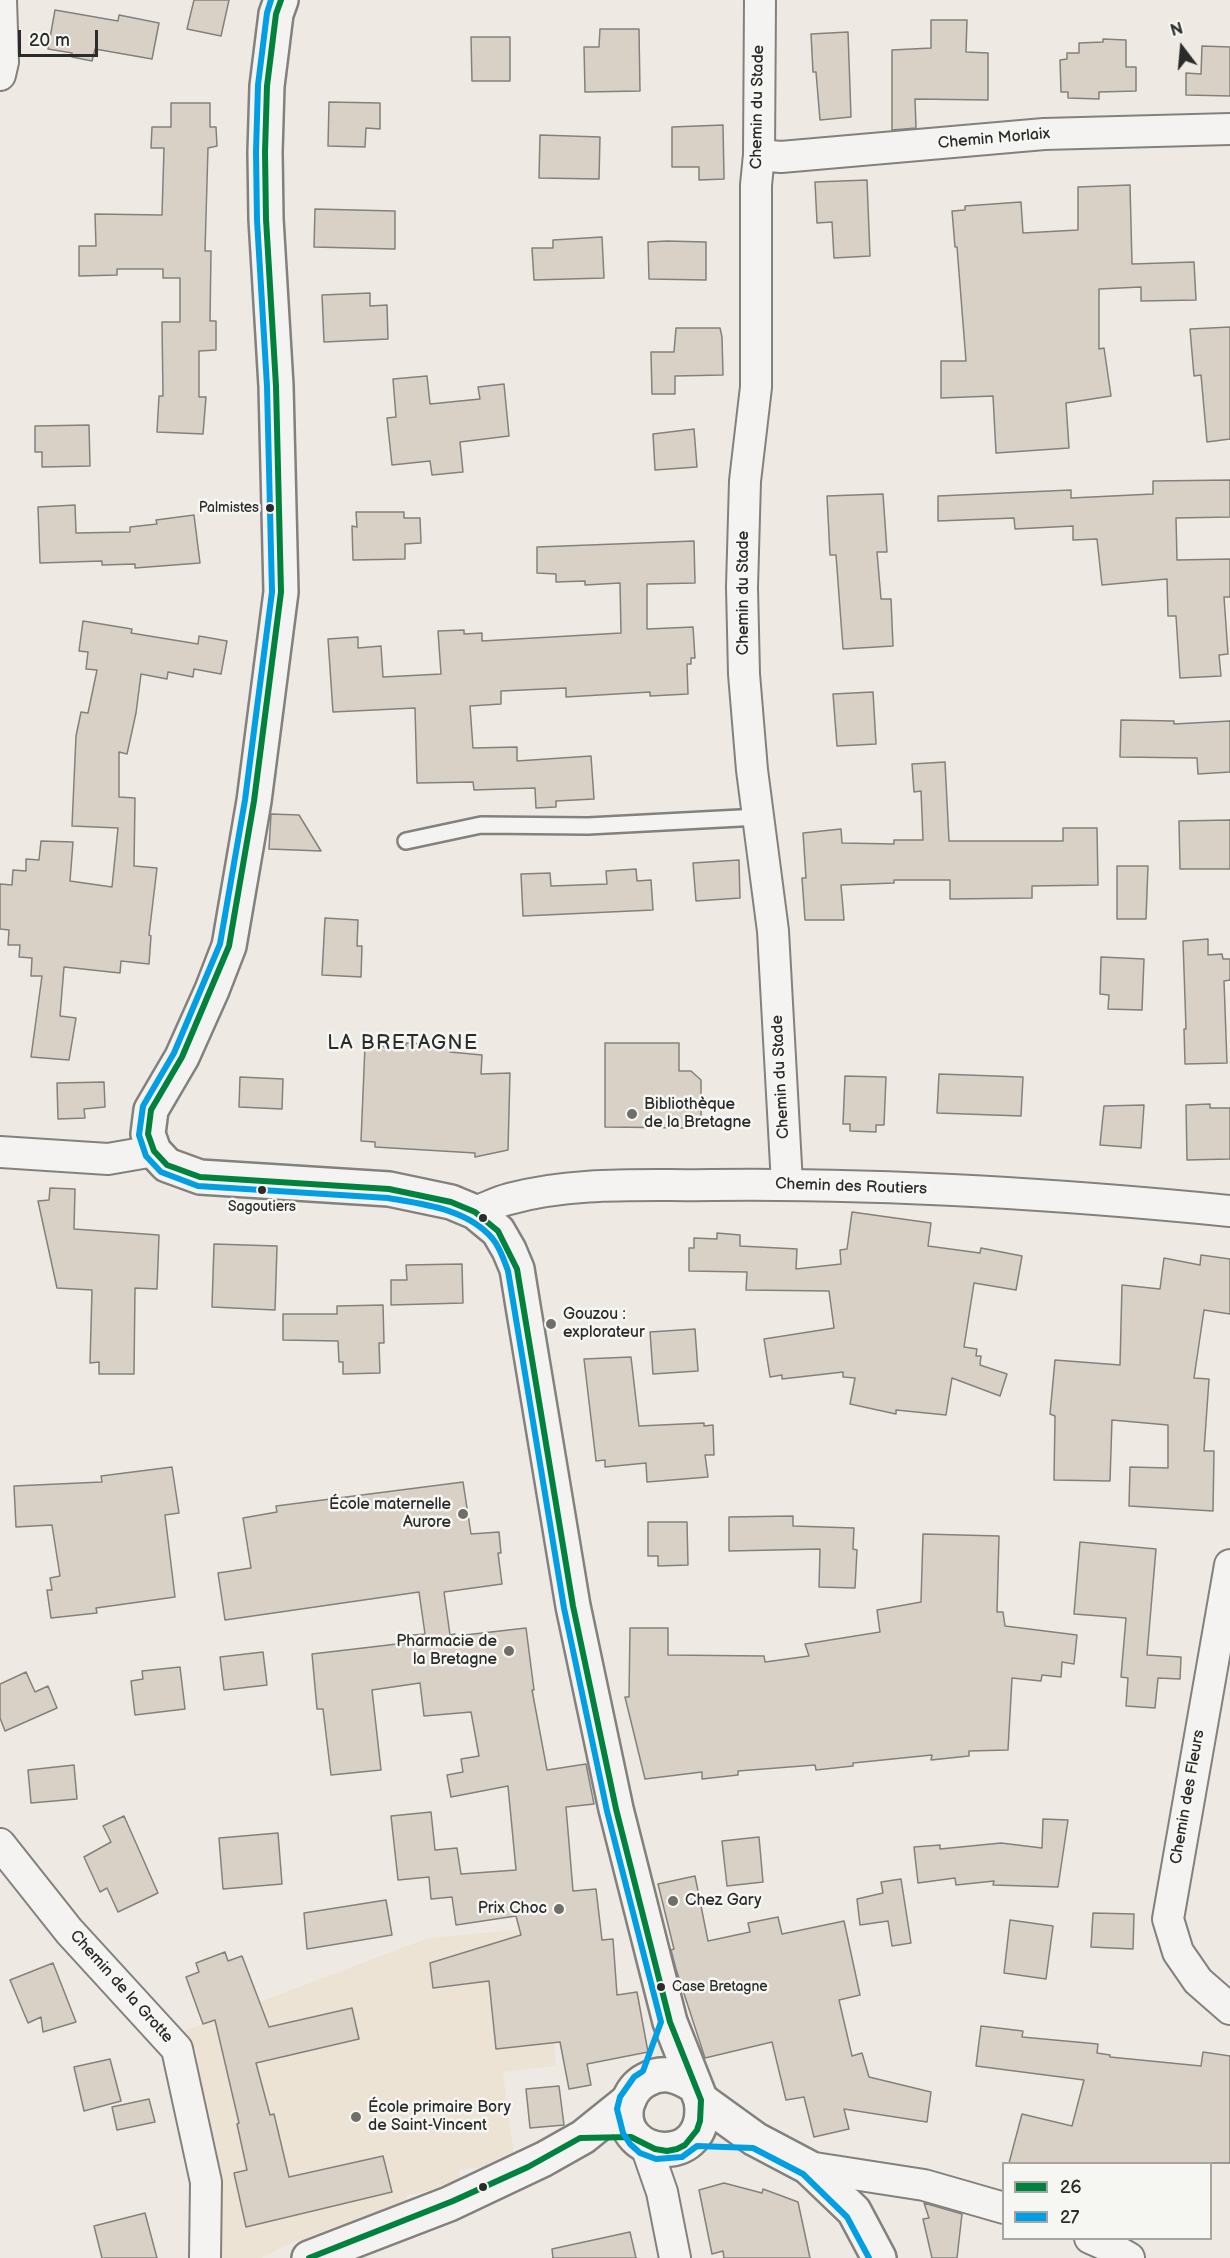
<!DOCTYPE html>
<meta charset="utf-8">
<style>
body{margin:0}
#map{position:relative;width:1230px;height:2258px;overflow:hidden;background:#eeeae3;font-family:"Balsamiq Sans",sans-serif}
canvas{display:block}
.legend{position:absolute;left:1002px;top:2162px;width:210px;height:78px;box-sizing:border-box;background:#f6f6f2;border:2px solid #a5a5a2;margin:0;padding:8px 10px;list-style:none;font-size:18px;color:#2b2b2b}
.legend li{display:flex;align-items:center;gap:12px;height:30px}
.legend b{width:30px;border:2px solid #a5a5a2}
.north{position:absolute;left:1152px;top:18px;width:60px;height:60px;-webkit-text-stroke:4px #f6f6f2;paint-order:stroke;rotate:344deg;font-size:16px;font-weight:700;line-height:24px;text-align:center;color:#2b2b2b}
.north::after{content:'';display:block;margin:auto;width:21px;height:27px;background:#2b2b2b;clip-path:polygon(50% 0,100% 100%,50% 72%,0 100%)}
.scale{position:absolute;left:18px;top:30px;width:80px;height:27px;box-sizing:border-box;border:3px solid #2b2b2b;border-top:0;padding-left:8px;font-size:18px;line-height:21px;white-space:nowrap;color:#2b2b2b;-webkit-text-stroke:4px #f6f6f2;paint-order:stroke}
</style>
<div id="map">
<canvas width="1230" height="2258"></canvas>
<ul class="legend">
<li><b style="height:8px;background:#00823f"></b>26</li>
<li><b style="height:8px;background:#009fe3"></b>27</li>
</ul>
<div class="north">N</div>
<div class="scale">20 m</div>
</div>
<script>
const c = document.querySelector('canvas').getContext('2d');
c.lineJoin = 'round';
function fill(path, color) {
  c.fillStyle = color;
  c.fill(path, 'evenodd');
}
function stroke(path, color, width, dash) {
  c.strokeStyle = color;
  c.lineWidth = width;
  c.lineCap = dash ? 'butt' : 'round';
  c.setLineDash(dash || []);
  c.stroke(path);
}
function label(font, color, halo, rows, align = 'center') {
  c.font = font + ' "Balsamiq Sans",sans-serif';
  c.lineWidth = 5;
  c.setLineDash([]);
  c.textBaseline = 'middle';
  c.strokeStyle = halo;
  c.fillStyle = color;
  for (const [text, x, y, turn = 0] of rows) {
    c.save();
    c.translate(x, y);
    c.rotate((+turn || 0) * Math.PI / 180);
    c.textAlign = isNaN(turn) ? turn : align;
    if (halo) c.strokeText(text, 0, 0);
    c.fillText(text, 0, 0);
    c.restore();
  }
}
fill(new Path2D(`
 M567 1925 550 2008 556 2066 503 2072 515 2163 459 2170 461 2183 406 2196 407 2206 338 2227 284 2246 262 2258H217L194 2071 199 2060 195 2047 178 2033 428 1938Z`), '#ede3d4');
const building = new Path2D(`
 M194 0H229L221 36 187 29Z
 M55 10 118 21 119 15 159 23 152 59 95 49 92 61 72 57V53L48 49Z
 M931 20H967L966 52 988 53V100L915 99 916 128 892 130V50L931 48Z
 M600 29H639L640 91 585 92 584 47H599Z
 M848 32 851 117 820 120 816 72H813L811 34Z
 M471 37H510V81H472Z
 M1103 39 1126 40V67H1136V91L1099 92V99L1068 98V92H1061L1060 60 1067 59V53H1079V43L1103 42Z
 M1202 46 1230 47V96L1186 95V73L1201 74Z
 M329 102 380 103V129L366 128 365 147 328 146Z
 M171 103H210V127H216L217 146 208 148 205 251H211L210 321H216V350L199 351V397H206L203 434 157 432 159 396H163L162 322H180V278H163V269H117V275L79 276V246H96L95 214 162 215 164 148H151L152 127H171Z
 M723 125 724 179 699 180V167H672V127Z
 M540 135 600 137 599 179 539 178Z
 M867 180 870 256 834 258 832 222 817 223 815 182Z
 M1130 185 1132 264 1194 262 1196 300 1141 301V287L1099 289V349L1104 348 1111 396 1066 403 1069 448 996 453 993 396 941 398V361H966L957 247H955L952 211 965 210V206L1021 202 1023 233 1078 230V187Z
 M315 209 395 211V249L314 247Z
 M602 237 604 278 534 280 532 248H553V240Z
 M667 241 706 242V280L649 279 648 242Z
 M370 293V306L387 305 388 339 324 342 322 295Z
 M1230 327V439L1207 442 1201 375 1194 376 1190 329Z
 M676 328H720L722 337 723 375 675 376V394H652L651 352H674Z
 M427 376 430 404 480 399 478 387 504 384 509 436 460 442 463 472 432 475 430 461 392 465 387 418 396 417 393 379Z
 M89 425 90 466 42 467V452H35V426Z
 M694 429 697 467 655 470 653 434Z
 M1230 480V517L1176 518 1177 560 1230 559V597H1224L1228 654 1219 655 1221 676 1180 678 1176 616H1168L1167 579 1102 585 1097 539 1073 540V526L1015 529 1014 518 938 521V496L1071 490V498L1153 494V481Z
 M883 494 887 552H877L881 599H891L893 646 843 649 836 555H830L827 496Z
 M75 505 76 533 130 532V527L157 524 156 520 194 515 200 563 135 568V564L102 565V561L40 563 38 507Z
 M356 512H404V518H420L421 543 405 544V559L353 560 352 526 357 527Z
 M694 541 695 583 647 584V629L693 627 695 658H691V664H687L688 694 650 696V692L566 697V688L501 691V704L470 706 473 748 517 747V761L591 756 594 799 556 801V807L536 808 535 788 474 790 473 782 417 783 415 708 333 712 328 639 358 637V648L381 646 383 677 441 674 438 631 464 630V634L482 633V641L621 633 620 583 585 585V581L556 582V574L537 573V547Z
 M83 621 132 629 131 633 198 644 199 636 227 641 221 674 194 669 193 677 168 672 167 679 141 674 136 713 127 754 119 752V797L135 798 134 866 157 868 149 935 151 936 149 964 121 961 120 973 64 967 60 1016 76 1018 69 1060 31 1057 42 976H31L32 958 19 957 20 945H8L9 930 0 929V884L12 885 13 870 26 871V859L39 860 41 841 73 842 70 881 112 887 118 828 72 826 76 736 81 712 88 713 97 670 86 669 88 652 79 651Z
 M873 692 876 744 837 746 833 694Z
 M1121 720 1174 721V724L1230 721V772L1198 774 1197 758 1120 757Z
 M945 762 949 841H1063V828H1097L1098 885 1032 886V898L950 899V880H894V883L841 885 844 920H805L802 878H806L803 833 841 829 842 843 894 844V840H923L921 791 914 792 912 764Z
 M271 814 299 815 321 851 269 849Z
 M1230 820V869H1180L1179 821Z
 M739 860 740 898 696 901 693 863Z
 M1117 866H1148L1146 919H1117Z
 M636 869 637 881 651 880 653 910 523 916 521 874 550 873 551 886 607 884 606 871Z
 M325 918 358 920 357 946H362L361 977 322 975Z
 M1208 939V955L1222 954 1223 959H1230V980L1224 981 1227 1063 1185 1064 1184 1029H1186L1183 941Z
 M1101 957 1144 959 1142 1010 1108 1009 1109 995 1100 994Z
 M406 1043 450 1046V1052L482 1055 481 1074 510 1073 508 1150 475 1157V1153L375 1147V1142L361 1141 365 1046 406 1047Z
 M605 1043H679V1071H691L701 1080V1118L692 1128 605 1127Z
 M939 1074 1023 1077 1021 1116 937 1113Z
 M845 1076 886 1077 884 1125H876V1132L850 1131V1124H843Z
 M240 1077 283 1079 282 1109 239 1107Z
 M104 1082 105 1107 84 1109 85 1118 58 1119 57 1083Z
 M1210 1104V1108H1230V1159L1187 1160 1186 1105Z
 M1144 1105 1141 1148 1100 1145 1104 1106Z
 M50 1188 75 1189 74 1229 159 1235 157 1289 135 1288 134 1374H99V1362L90 1363 92 1290 57 1288 38 1201 49 1200Z
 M852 1212 931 1223 928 1246 980 1253 981 1248 1022 1256 1016 1290 974 1283 964 1347 977 1349 976 1356H981L980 1365 1007 1374 1000 1396 952 1378 946 1415 896 1410V1414L850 1404 855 1378 843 1377V1372L782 1379V1375L770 1377 764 1339 834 1328 829 1291 746 1290 747 1272 689 1271V1248H694V1238L717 1239V1233L740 1235V1246L797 1249 796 1269 841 1264 840 1250 847 1249Z
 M214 1244 277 1246 275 1310 212 1307Z
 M1201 1255 1230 1259V1314L1204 1310 1194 1378 1209 1379 1204 1451H1214L1213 1511 1129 1506 1130 1467 1168 1468V1425L1112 1420 1110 1481 1054 1480 1055 1416 1050 1414 1055 1360 1120 1365 1122 1285 1160 1289 1164 1258 1200 1265Z
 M462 1264 463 1303 391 1305V1280H407L406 1265Z
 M383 1305 384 1343H379L380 1373 343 1374V1362H339L338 1341 283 1340V1314H337V1306Z
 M695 1329 698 1371 653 1374 650 1332Z
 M631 1357 639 1426 704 1423V1426L713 1425 714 1455H705L708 1477 647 1482 646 1463 605 1467V1460L596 1461 584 1359Z
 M172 1467 179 1513 165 1515 175 1597 96 1608 97 1613 51 1618 47 1590H52L50 1578 60 1576 52 1525 16 1527 14 1486 102 1482 101 1476Z
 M463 1482 471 1534 499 1532 501 1553H498L502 1584 444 1592 450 1635 455 1634 456 1636 526 1628 534 1690H532L547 1770 586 1764 594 1804 566 1807 573 1891 596 1889 602 1940 613 1939 617 1995 637 1992 648 2052 587 2064 591 2085 569 2089 560 2042 496 2049 489 1981 433 1988 430 1963 521 1935 516 1916 456 1925 452 1897 431 1899 429 1877 398 1880 391 1816 431 1812 435 1850 457 1848 461 1874 516 1870 508 1786 451 1797 447 1775 463 1772 461 1759 479 1756 471 1712 424 1716 420 1683 372 1690 381 1770 331 1775 323 1709H317L312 1654 414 1642 413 1635 425 1634 419 1592 225 1620 218 1573 251 1568 243 1518 277 1512 276 1506Z
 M793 1516V1526L854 1528 853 1549 857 1550 855 1588 819 1587 820 1549 729 1551V1517Z
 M648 1522H687L688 1565 658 1566V1556H648Z
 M923 1534 999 1536 997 1612H1003L1005 1626 1077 1635 1074 1664 1062 1662 1061 1677 1042 1675 1041 1681 1012 1678 1008 1750 969 1751V1756L931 1760 932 1755 853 1763V1766L816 1770 815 1765 738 1771V1775L702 1779V1772L645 1779 625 1697H629L630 1628H668V1655L764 1656 765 1662 809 1656 805 1644 880 1632 877 1610 921 1602Z
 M1080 1542 1156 1549 1147 1655 1181 1657 1180 1679 1158 1678 1155 1708 1126 1706 1128 1678 1121 1677 1126 1618 1074 1614Z
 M263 1652 267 1685 224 1690 220 1657Z
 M180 1667 185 1709 135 1715 131 1681 143 1679 142 1671Z
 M26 1672 35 1692 48 1686 57 1708 5 1731 0 1718V1684Z
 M74 1765 77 1799 31 1803 28 1770Z
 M124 1816 158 1893 118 1912 107 1888 100 1892 84 1857 111 1842 103 1826Z
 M1043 1819 1068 1820 1058 1887 993 1885 994 1881 956 1885 955 1878 918 1883 914 1847 940 1845V1849L1001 1843 1042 1848Z
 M278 1833 282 1884 223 1889 219 1838Z
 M759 1837 763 1882 727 1886 722 1841Z
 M695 1876 708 1941 750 1932 748 1923 778 1917 782 1934 844 1921 860 1995 839 2000 852 2056 862 2053 869 2077 931 2092 927 2122 844 2109 849 2129 814 2137 804 2097 786 2100 772 2042 705 2058 676 1969 671 1950 674 1949 658 1884Z
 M901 1879 911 1943 892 1946 888 1921 860 1925 857 1899 883 1893 881 1882Z
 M386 1900 392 1935 307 1949 304 1913Z
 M1093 1913 1134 1914 1133 1949 1091 1947Z
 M1010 1920 1053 1926 1046 1979 1004 1973Z
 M225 1952 228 1961 242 1956 269 2027 352 2008 359 2039 256 2063 270 2115 274 2114 289 2177 383 2156 392 2192 246 2227 234 2173 247 2170 237 2124 239 2123 215 2020 203 2024 186 1977 199 1972 196 1963Z
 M53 1963 76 2022 43 2032 41 2017 28 2023 10 1980Z
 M981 2026 1023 2031 1022 2037 1098 2044 1097 2053 1110 2055V2057L1201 2066 1203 2052 1230 2056V2163H1009L1022 2114 1072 2126 1084 2080 976 2066Z
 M110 2059 121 2101 84 2111 74 2067Z
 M559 2086 564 2125 530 2128 526 2089Z
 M149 2099 155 2122 117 2130 112 2107Z
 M724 2183 762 2193 763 2189 798 2202 810 2258H724L723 2251 712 2254 699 2190Z
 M924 2203 962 2214 957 2258H932L923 2219 929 2218Z
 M145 2213 157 2258H102L94 2226Z
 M630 2232 636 2258H553L552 2249Z`);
fill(building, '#d9d1c5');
stroke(building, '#83817e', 1.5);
const service = new Path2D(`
 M406 841 481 825 588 826 759 817`);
const minor = new Path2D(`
 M760 0 759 155 756 185V387L745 481 742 587 744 674 752 770 773 931 787 1184
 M0 75 3 62 1 0
 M759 155 781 157 1044 134 1230 129
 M0 1152 108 1159 154 1151
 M475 1212C486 1208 497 1202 509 1199 574 1181 645 1186 712 1185 886 1183 1058 1194 1230 1211
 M1230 1565 1168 1919 1178 1952 1198 1981 1230 2009
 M0 1844 69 1931 177 2049 206 2182 205 2258
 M646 2146 662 2192 675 2258
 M808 2167 924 2185 1004 2208
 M1090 2238 1108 2246 1129 2258`);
const tertiary = new Path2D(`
 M701 2100 755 2139 808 2167 854 2211 879 2258
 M309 2258 449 2204 544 2159 583 2137 629 2100`);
const secondary = new Path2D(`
 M281 0 276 14 267 86 265 152 266 219 276 386 281 592 254 801 229 946 212 990 182 1057 151 1110 148 1134 154 1151 167 1165 200 1177 389 1189 451 1202 475 1212 498 1231 509 1250 517 1269 523 1306 573 1606 616 1809 670 2022 701 2100C712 2170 615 2160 627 2105 630 2095 636 2085 646 2080 663 2070 678 2076 693 2085`);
stroke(service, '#83817e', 20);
stroke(minor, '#83817e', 34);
stroke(tertiary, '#83817e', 38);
stroke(secondary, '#83817e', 38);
stroke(service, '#f4f3f1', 15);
stroke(minor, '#f4f3f1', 30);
stroke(tertiary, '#f4f3f1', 33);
stroke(secondary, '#f4f3f1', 33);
stroke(new Path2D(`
 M281 0 276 14 267 86 265 152 266 219 276 386 281 592 254 801 229 946 182 1057 151 1110 148 1134 154 1151 167 1165 200 1177 389 1189 451 1202 475 1212 498 1231 517 1269 573 1606 616 1809 670 2022 701 2100 700 2121 697 2130 685 2145 677 2149 667 2151 655 2149 631 2137 580 2138 528 2167 453 2201 309 2258`), '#00823f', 6);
stroke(new Path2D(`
 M271 0 267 13 258 85 256 152 257 220 267 386 272 592 245 800 220 944 174 1053 143 1106 139 1135 146 1156 161 1172 198 1186 388 1198C423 1204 467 1209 492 1238 500 1247 504 1260 508 1271L564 1608 607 1811 661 2022 643 2071 634 2077 620 2097 617 2109 623 2133 630 2144 640 2153 656 2159 682 2157 697 2146 753 2148 803 2174 847 2217 869 2258`), '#009fe3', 6);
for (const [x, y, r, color] of [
 [270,508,5,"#2b2b2b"],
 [632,1114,6,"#6f6e6b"],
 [262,1190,5,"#2b2b2b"],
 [483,1218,5,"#2b2b2b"],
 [551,1324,6,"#6f6e6b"],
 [463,1514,6,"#6f6e6b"],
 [509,1651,6,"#6f6e6b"],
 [673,1901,6,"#6f6e6b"],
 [559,1909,6,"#6f6e6b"],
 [661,1987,5,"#2b2b2b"],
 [356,2117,6,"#6f6e6b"],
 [483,2187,5,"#2b2b2b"]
]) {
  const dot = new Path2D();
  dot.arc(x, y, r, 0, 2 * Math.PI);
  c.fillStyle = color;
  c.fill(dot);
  stroke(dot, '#f6f6f2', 2);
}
label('14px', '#2b2b2b', '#f6f6f2', [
 ["Palmistes",259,508],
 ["Sagoutiers",262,1207,"center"],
 ["Case Bretagne",672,1987,"left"]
], 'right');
label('16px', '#2b2b2b', '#f6f6f2', [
 ["Chemin du Stade",758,107,-89],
 ["Chemin Morlaix",994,139,-5],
 ["Chemin du Stade",744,593,-90],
 ["Chemin du Stade",781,1077,-93],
 ["Chemin des Routiers",851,1187,2],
 ["Chemin des Fleurs",1188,1797,-80],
 ["Chemin de la Grotte",121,1987,48]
]);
label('16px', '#2b2b2b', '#f6f6f2', [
 ["Bibliothèque",644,1105],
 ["de la Bretagne",644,1123],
 ["Gouzou :",563,1315],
 ["explorateur",563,1333],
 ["École maternelle",451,1505,"right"],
 ["Aurore",451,1523,"right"],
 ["Pharmacie de",497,1642,"right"],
 ["la Bretagne",497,1660,"right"],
 ["Chez Gary",685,1901],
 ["Prix Choc",547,1909,"right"],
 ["École primaire Bory",368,2108],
 ["de Saint-Vincent",368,2126]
], 'left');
c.letterSpacing = '1.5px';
label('20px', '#2b2b2b', '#f6f6f2', [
 ["LA BRETAGNE",403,1044]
]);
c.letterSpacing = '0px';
</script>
